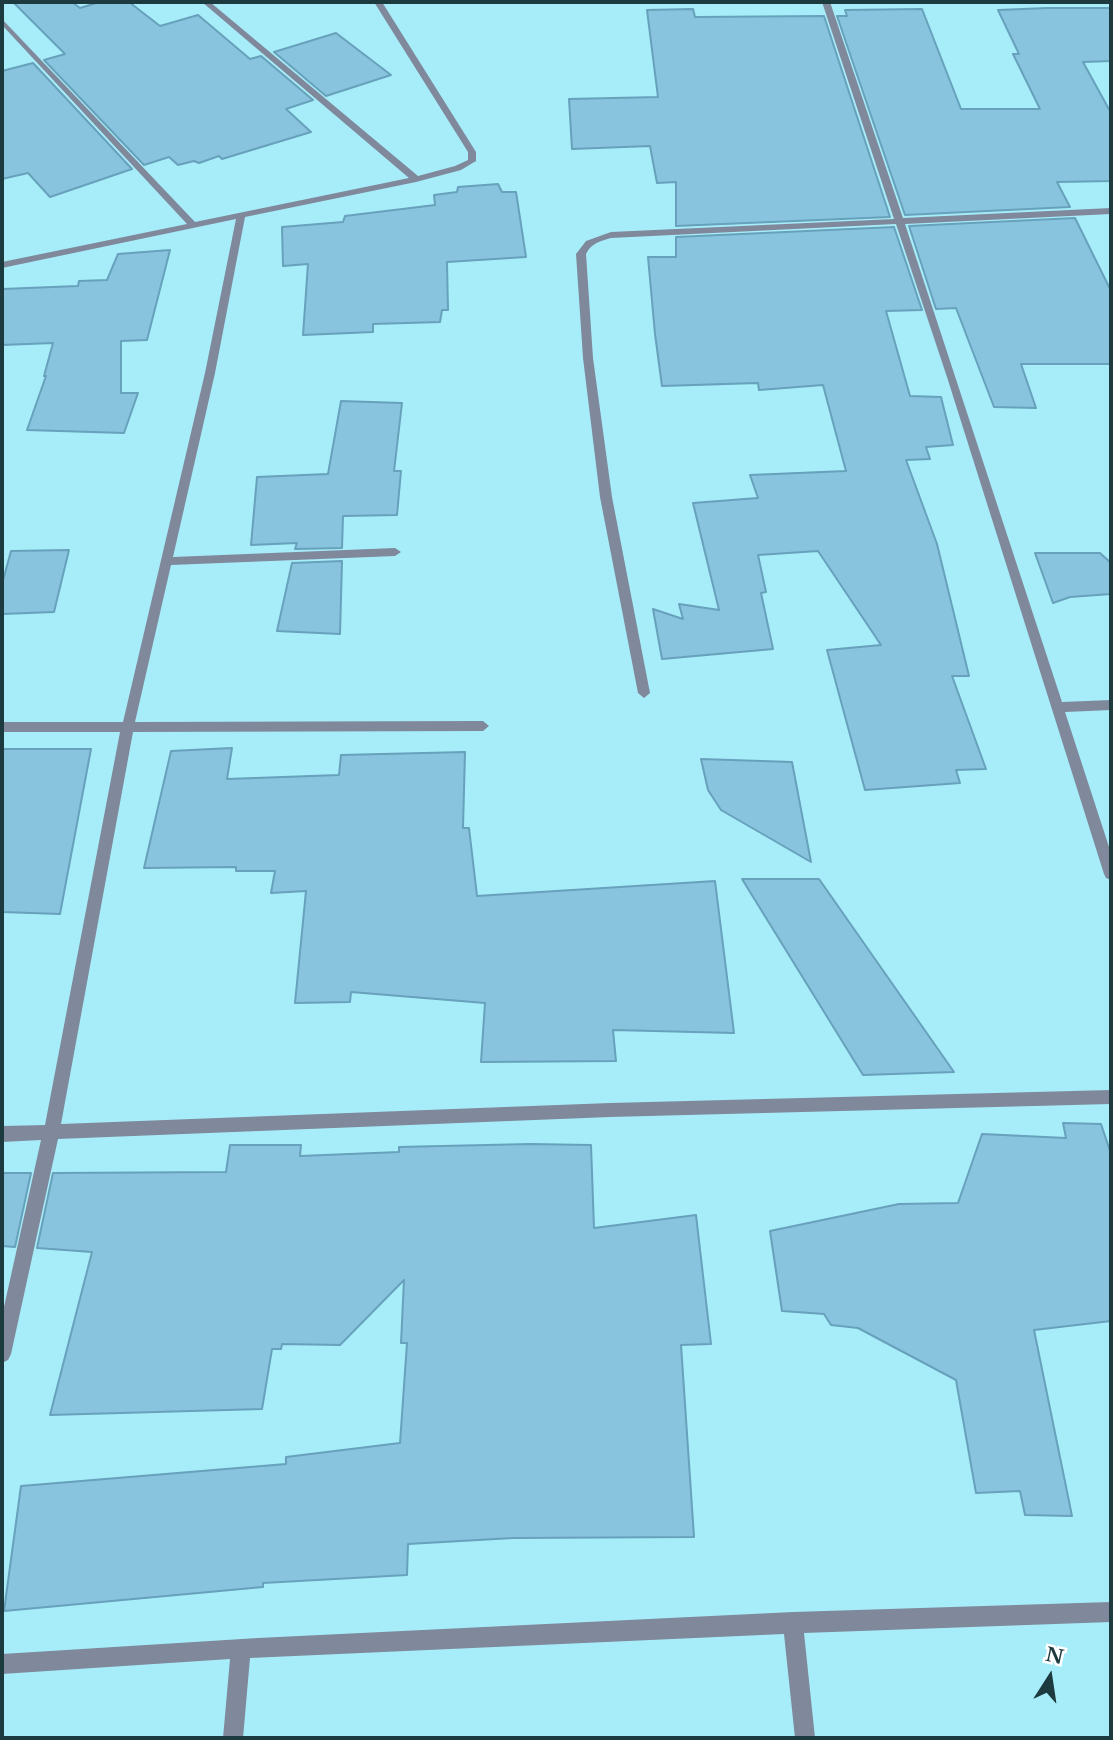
<!DOCTYPE html>
<style>
body{margin:0}
#map{position:relative;width:1113px;height:1740px;overflow:hidden;background:#a6edf9;font-family:"Libre Baskerville",serif}
canvas{display:block}
.frame{position:absolute;inset:0;border:4px solid #1d3b3f;pointer-events:none}
.north{position:absolute;left:1015px;top:1642px;width:70px;height:70px;-webkit-text-stroke:5px #fff;paint-order:stroke;rotate:12deg;font-size:19px;font-weight:700;line-height:28px;text-align:center;color:#1d3b3f}
.north::after{content:'';display:block;margin:auto;width:24px;height:32px;background:#1d3b3f;clip-path:polygon(50% 0,100% 100%,50% 72%,0 100%)}
</style>
<div id="map">
<canvas width="1113" height="1740"></canvas>
<div class="frame"></div>
<div class="north">N</div>
</div>
<script>
const c = document.querySelector('canvas').getContext('2d');
c.lineJoin = 'round';
function fill(path, color) {
  c.fillStyle = color;
  c.fill(path, 'evenodd');
}
function stroke(path, color, width, dash) {
  c.strokeStyle = color;
  c.lineWidth = width;
  c.lineCap = dash ? 'butt' : 'round';
  c.setLineDash(dash || []);
  c.stroke(path);
}
const building = new Path2D(`
 M13 2H72L80 8 100 2H129L160 26 198 15 250 59 261 56 313 100 286 109 311 132 222 159 219 156 199 163 194 161 178 165 169 157 144 165 44 60 65 54Z
 M1047 8H1111V61L1083 62 1111 113V181L1057 182 1070 207 905 215 837 16H847L845 10 922 9 961 109H1040L1013 54H1019L998 10Z
 M693 9 695 17 824 16 890 217 676 226V182L657 183 650 146 572 149 569 99 658 97 647 10Z
 M336 33 391 75 326 96 274 52Z
 M33 63 132 169 50 197 28 173 2 179V71Z
 M498 184 502 192H516L526 257 447 262 448 310H442L440 322 373 324V332L303 335 308 264 283 266 282 227 343 222 345 216 435 205 434 195 457 192 458 187Z
 M1075 218 1111 291V364H1021L1036 408 994 407 956 308 936 309 909 226Z
 M894 227 922 310 886 311 910 396 941 397 953 445 926 447 930 459 906 460 937 544 969 676H952L986 769 956 770 960 783 865 790 827 650 881 645 818 551 758 555 766 592 761 593 773 649 662 659 653 609 683 619 679 604 719 610 693 503 758 498 750 475 846 471 823 385 759 390 758 383 662 386 655 334 648 257H676V237Z
 M170 250 147 340 121 341V393H138L124 433 27 430 46 376H44L53 343 2 345V289L78 286 79 281 107 280 118 254Z
 M341 401 402 403 394 471H401L397 515 343 516 342 548 295 549 297 543 251 545 257 477 328 474Z
 M69 550 54 612 2 614V584L11 551Z
 M1035 553H1100L1111 563V594L1070 597 1053 603Z
 M342 561 340 634 277 631 292 563Z
 M232 748 227 779 339 775 341 755 465 752 463 828H469L477 896 715 881 734 1033 613 1030 616 1061 481 1062 485 1003 351 992 350 1002 295 1003 306 891 271 893 275 871H236V867L144 868 171 751Z
 M2 749H91L60 914 2 912Z
 M701 759 792 762 811 862 721 810 708 790Z
 M742 879H819L954 1072 863 1075Z
 M1063 1123 1101 1124 1111 1154V1321L1034 1330 1072 1516 1025 1515 1020 1491 976 1493 956 1380 858 1328 831 1325 824 1314 782 1311 770 1231 899 1204 958 1203 982 1134 1066 1138Z
 M530 1144 591 1145 594 1228 696 1215 711 1344 681 1345 694 1537 513 1538 408 1544 407 1575 263 1583V1587L4 1611 21 1486 286 1464V1457L400 1443 407 1343H401L404 1280 340 1345 282 1344 281 1349H272L262 1409 50 1415 92 1252 37 1248 53 1173 226 1172 230 1145H301L300 1156 399 1152V1147Z
 M2 1173H31L15 1247 2 1246Z`);
fill(building, '#89c4df');
stroke(building, '#67a1bb', 2);
fill(new Path2D(`
 M202 2H210L418 176 455 166 468 160V152L374 2H382L476 152V161L461 170 416 182 245 217 215 373 173 557 395 548 401 552 395 556 171 565 135 722 483 721 489 726 483 731 133 732 61 1124 610 1103 1111 1090V1104L610 1117 58 1139 11 1354 8 1360 2 1363V1316L41 1140 2 1142V1126L45 1125 120 732H2V722H123L205 373 236 219 2 268V262L187 224 2 25V19L195 222 409 178Z
 M822 2H830L903 218 1111 208V214L905 224 1062 702 1111 700V710L1065 712 1111 853V880L1106 878 1104 874 947 377 896 224 611 238C601 241 591 243 586 254L593 358 612 497 650 693 644 698 638 693 600 497 583 358 576 254 586 241 611 232 894 219Z
 M1111 1602V1622L804 1633 815 1738H795L784 1634 250 1658 243 1738H223L230 1659 2 1674V1654L258 1638 793 1612Z`), '#80889c');
</script>
